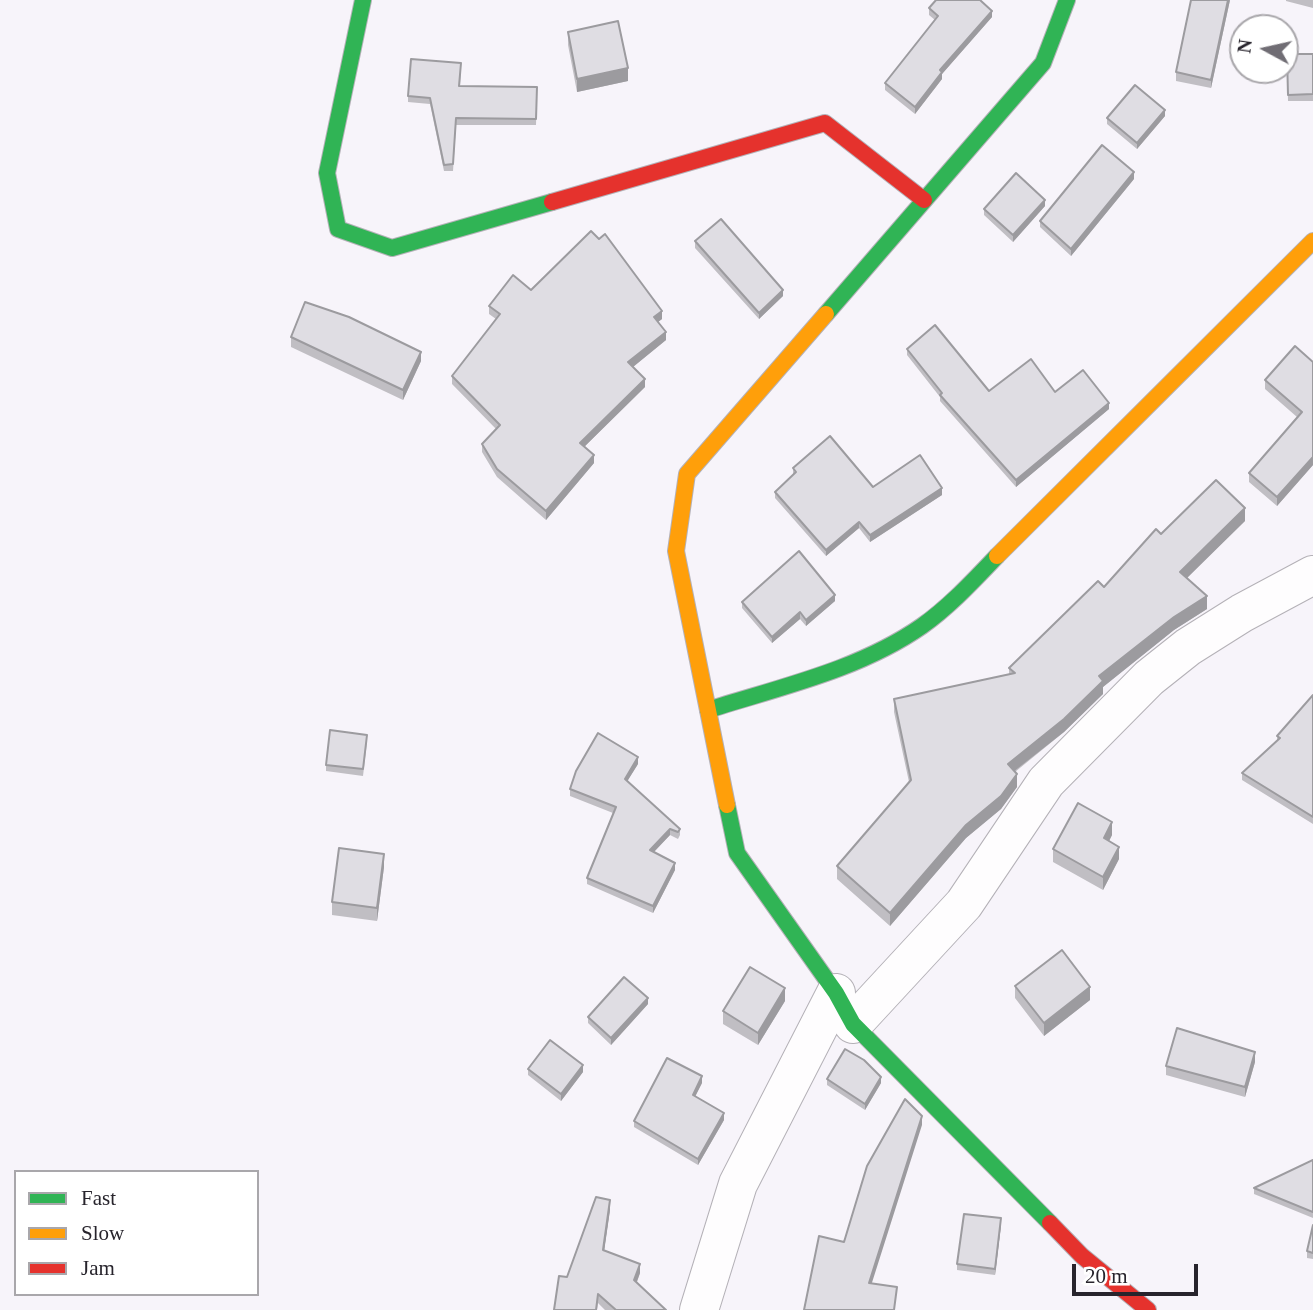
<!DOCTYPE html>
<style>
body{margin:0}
#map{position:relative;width:1313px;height:1310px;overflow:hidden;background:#f7f4fa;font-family:"Times New Roman",serif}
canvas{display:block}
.legend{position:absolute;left:14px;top:1170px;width:245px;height:126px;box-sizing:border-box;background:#fff;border:2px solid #a9a7ab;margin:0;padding:9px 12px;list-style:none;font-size:21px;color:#27242c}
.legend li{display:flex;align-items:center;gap:14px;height:35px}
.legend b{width:35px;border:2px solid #a9a7ab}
.north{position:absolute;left:1229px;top:14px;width:70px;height:70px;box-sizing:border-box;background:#fff;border:2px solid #a9a7ab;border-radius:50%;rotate:278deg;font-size:19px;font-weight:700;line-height:28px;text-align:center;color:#27242c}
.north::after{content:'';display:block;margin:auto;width:24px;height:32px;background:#706d74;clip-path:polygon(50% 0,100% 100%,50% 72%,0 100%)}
.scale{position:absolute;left:1072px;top:1264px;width:126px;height:32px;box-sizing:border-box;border:4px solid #27242c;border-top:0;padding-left:9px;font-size:21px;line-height:24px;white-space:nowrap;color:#27242c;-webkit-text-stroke:5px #fff;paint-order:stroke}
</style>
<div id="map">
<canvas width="1313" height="1310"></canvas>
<ul class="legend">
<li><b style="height:9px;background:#30b455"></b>Fast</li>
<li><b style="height:9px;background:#ff9f0a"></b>Slow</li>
<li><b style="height:9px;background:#e5322d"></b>Jam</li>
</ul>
<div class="north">N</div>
<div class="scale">20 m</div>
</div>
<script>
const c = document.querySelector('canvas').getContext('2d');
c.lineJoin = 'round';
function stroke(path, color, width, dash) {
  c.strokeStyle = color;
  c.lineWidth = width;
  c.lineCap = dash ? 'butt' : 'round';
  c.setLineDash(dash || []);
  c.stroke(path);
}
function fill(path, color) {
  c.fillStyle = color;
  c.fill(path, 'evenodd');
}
const street = new Path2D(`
 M853 1024 964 904 1046 782 1149 678 1188 647 1242 613 1313 575
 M699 1310 738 1184 836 993`);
const fast = new Path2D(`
 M363 0 327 173 338 229 392 248 552 202
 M826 314 1043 63 1067 0
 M708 710C780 687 859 670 922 626 950 606 973 581 997 556
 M727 805 737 853 836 993 853 1024 1050 1223`);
const slow = new Path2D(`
 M997 556 1313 241
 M727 805 676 551 687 474 826 314`);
const jam = new Path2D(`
 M552 202 825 123 924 200
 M1050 1223 1082 1256 1148 1310`);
stroke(street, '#b4b1b7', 40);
stroke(fast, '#b4b1b7', 18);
stroke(slow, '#b4b1b7', 18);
stroke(jam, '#b4b1b7', 18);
stroke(street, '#fefdfe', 38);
stroke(fast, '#30b455', 16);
stroke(slow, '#ff9f0a', 16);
stroke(jam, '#e5322d', 16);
fill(new Path2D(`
 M1230 0 1211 88 1176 81V72Z
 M1286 0H1313V8L1286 1Z
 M929 8 992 17 942 74V79L915 114 885 90V83L935 20 929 15Z
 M568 32 628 81 577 92 568 45Z
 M1287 54H1313V101H1288Z
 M461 70 460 86 537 87 536 125H456L453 171H444L430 104 408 102V96Z
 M1165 116 1137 149 1107 124V118Z
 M1134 179 1071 256 1040 227V221Z
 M1045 206 1013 242 984 215V209Z
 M695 241 783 296 759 319 695 248Z
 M531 290 662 319 658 322 666 340 633 367 645 387 585 446 594 463 546 520 497 477 482 452V444L496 429 452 384V376L496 319 489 314V306Z
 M291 337 421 361 403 400 291 347Z
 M907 349 989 391 1055 392 1109 409 1016 487 940 401V397L907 355Z
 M1313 362V465L1277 506 1249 482V473L1297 417 1265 389V380Z
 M793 468 873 487 942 495 870 542 859 528 826 556 775 498V492L793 475Z
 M1245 521 1186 578 1207 609 1174 630 1103 687V694L1064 732 1015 772 1017 787 1001 809 966 838 890 926 837 879V866L909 782 894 712V699L1009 674V668L1104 587 1161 534Z
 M835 601 806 626 800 619 772 643 742 608V602Z
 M1313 695V824L1242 780V773L1277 741V736Z
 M367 742 363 776 326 771V765Z
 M638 764 627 781 680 829V835L678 839 670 835 654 852 675 870 653 913 587 884V878L613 813 570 796V789Z
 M1112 835 1109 841 1119 859 1103 890 1053 862V849Z
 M384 867 377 921 332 915V902Z
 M1015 986 1090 1000 1044 1036 1015 998Z
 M785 1001 758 1045 723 1024V1011Z
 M648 1004 611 1045 588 1023V1017Z
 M1255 1062 1245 1097 1166 1075V1066Z
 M528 1069 583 1072 561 1101 528 1075Z
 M827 1079 881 1083 865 1110 827 1085Z
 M702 1083 695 1096 724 1120 698 1165 634 1127V1121Z
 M1313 1160V1218L1254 1194V1188Z
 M610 1210 604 1251 640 1273 637 1282 666 1310H605L598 1303 597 1310H554L567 1277Z
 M1001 1225 995 1275 957 1270V1264Z
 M1313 1225V1259L1307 1258V1251Z`), '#c0bec3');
fill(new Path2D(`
 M1228 0H1230L1211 88V80Z
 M992 11V17L942 74V79L915 114V107L940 70Z
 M628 68V81L577 92V79Z
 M1165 110V116L1137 149V143Z
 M1134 172V179L1071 256V249Z
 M1045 200V206L1013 242V235Z
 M783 290V296L759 319V313Z
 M662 311V319L654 325V317Z
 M666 332V340L628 371V362Z
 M421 352V361L403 400V390Z
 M645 379V387L580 451V443Z
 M1109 403V409L1016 487V480Z
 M594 455V463L546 520V511Z
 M1313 457V465L1277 506V497Z
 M942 488V495L870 542V535Z
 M1245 508V521L1180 585V572Z
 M859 522V528L826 556V550Z
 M835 595V601L806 626V620Z
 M1207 596V609L1174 630 1103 687V694L1064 732 1008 776V764L1099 676 1174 617Z
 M800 612V619L772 643V637Z
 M638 757V764L625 785V779Z
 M1017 774V787L1001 809 966 838 890 926V913L966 825Z
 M1112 822V835L1104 851V838Z
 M670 829V835L650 856V850Z
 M1119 847V859L1103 890V877Z
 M384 854V867L377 921V908Z
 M675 863V870L653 913V906Z
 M1090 987V1000L1044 1036V1023Z
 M785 988V1001L758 1045V1033Z
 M648 998V1004L611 1045V1038Z
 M1255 1052V1062L1245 1097V1087Z
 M583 1065V1072L561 1101V1094Z
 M702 1076V1083L693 1101V1095Z
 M881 1077V1083L865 1110V1104Z
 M724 1113V1120L698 1165V1159Z
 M922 1116V1125L869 1292V1283Z
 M610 1200V1210L603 1259V1250Z
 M1001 1218V1225L995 1275V1269Z
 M640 1264V1273L634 1289V1280Z`), '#9c9b9f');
const building = new Path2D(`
 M936 0H980L992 11 940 70 942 72 915 107 885 83 938 16 929 8Z
 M1191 0H1228L1211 80 1176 72Z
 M618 21 628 68 577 79 568 32Z
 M1287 54H1313V94L1288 95Z
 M411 59 461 63 459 86 537 87 536 119 456 118 453 164 444 165 430 98 408 96Z
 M1135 85 1165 110 1137 143 1107 118Z
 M1102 145 1134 172 1071 249 1040 221Z
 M1016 173 1045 200 1013 235 984 209Z
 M721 219 783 290 759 313 695 241Z
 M591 231 599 239 605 234 662 311 654 317 666 332 628 362 645 379 580 443 594 455 546 511 497 469 482 444 500 425 452 376 500 314 489 306 513 275 531 290Z
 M305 302 349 317 421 352 403 390 291 337Z
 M935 325 989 391 1031 359 1055 392 1083 370 1109 403 1016 480 940 395 942 393 907 349Z
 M1295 346 1313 362V457L1277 497 1249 473 1302 412 1265 380Z
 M830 436 873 487 920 455 942 488 870 535 859 522 826 550 775 492 796 472 793 468Z
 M1216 480 1245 508 1180 572 1207 596 1174 617 1099 676 1103 681 1064 719 1008 764 1017 774 1001 796 966 825 890 913 837 866 911 780 894 699 1015 673 1009 668 1098 581 1104 587 1156 529 1161 534Z
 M799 551 835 595 806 620 800 612 772 637 742 602Z
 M1313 695V817L1242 773 1280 738 1277 736Z
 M330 730 367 735 363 769 326 765Z
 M598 733 638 757 625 779 680 829 678 832 670 829 650 850 675 863 653 906 587 878 616 807 570 789 576 771Z
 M1078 803 1112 822 1104 838 1119 847 1103 877 1053 849Z
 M339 848 384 854 377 908 332 902Z
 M1062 950 1090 987 1044 1023 1015 986Z
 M750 967 785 988 758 1033 723 1011Z
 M624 977 648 998 611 1038 588 1017Z
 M1177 1028 1255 1052 1245 1087 1166 1066Z
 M550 1040 583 1065 561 1094 528 1069Z
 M845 1049 864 1060 881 1077 865 1104 827 1079Z
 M667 1058 702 1076 693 1095 724 1113 698 1159 634 1121Z
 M905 1099 922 1116 869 1283 897 1287 894 1310H804L819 1236 844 1242 867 1166Z
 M1313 1160V1212L1254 1188Z
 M596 1197 610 1200 603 1250 640 1264 634 1280 666 1310H616L598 1294 596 1310H554L559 1276 567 1277Z
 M964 1214 1001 1218 995 1269 957 1264Z
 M1313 1225V1253L1307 1251Z`);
fill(building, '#dfdde3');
stroke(building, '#9c9b9f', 2);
</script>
